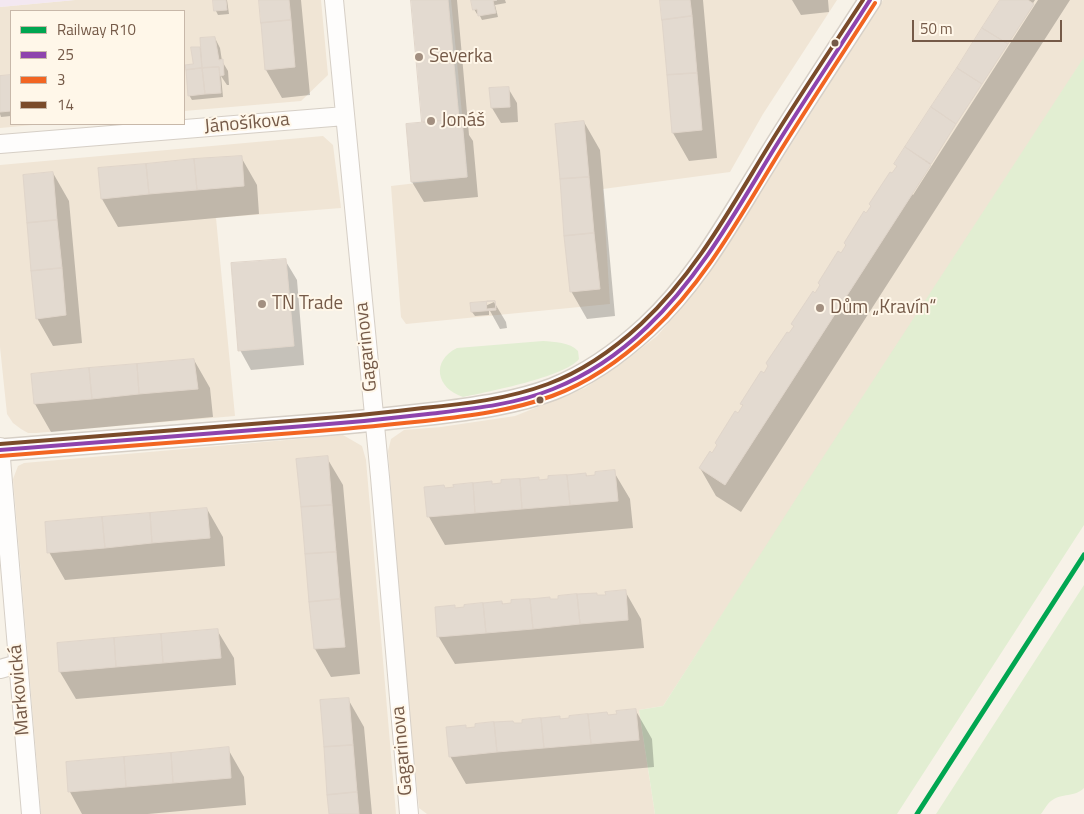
<!DOCTYPE html>
<meta charset="utf-8">
<style>
body{margin:0}
#map{position:relative;width:1084px;height:814px;overflow:hidden;background:#f7f2e8;font-family:"Titillium Web",sans-serif}
canvas{display:block}
.legend{position:absolute;left:10px;top:10px;width:175px;height:115px;box-sizing:border-box;background:#fff7e9;border:1px solid #c8b8a9;margin:0;padding:6px 9px;list-style:none;font-size:15px;color:#755a48}
.legend li{display:flex;align-items:center;gap:10px;height:25px}
.legend b{width:25px;border:1px solid #c8b8a9}
.scale{position:absolute;left:912px;top:20px;width:150px;height:22px;box-sizing:border-box;border:2px solid #755a48;border-top:0;padding-left:6px;font-size:15px;line-height:18px;white-space:nowrap;color:#755a48;-webkit-text-stroke:4px #fff7e9;paint-order:stroke}
</style>
<div id="map">
<canvas width="1084" height="814"></canvas>
<ul class="legend">
<li><b style="height:6px;background:#00a651"></b>Railway R10</li>
<li><b style="height:6px;background:#8e44ad"></b>25</li>
<li><b style="height:6px;background:#f26522"></b>3</li>
<li><b style="height:6px;background:#7a4b2a"></b>14</li>
</ul>
<div class="scale">50 m</div>
</div>
<script>
const c = document.querySelector('canvas').getContext('2d');
c.lineJoin = 'round';
function fill(path, color) {
  c.fillStyle = color;
  c.fill(path, 'evenodd');
}
function stroke(path, color, width, dash) {
  c.strokeStyle = color;
  c.lineWidth = width;
  c.lineCap = dash ? 'butt' : 'round';
  c.setLineDash(dash || []);
  c.stroke(path);
}
function label(font, color, halo, rows, align = 'center') {
  c.font = font + ' "Titillium Web",sans-serif';
  c.lineWidth = 4;
  c.setLineDash([]);
  c.textBaseline = 'middle';
  c.strokeStyle = halo;
  c.fillStyle = color;
  for (const [text, x, y, turn = 0] of rows) {
    c.save();
    c.translate(x, y);
    c.rotate((+turn || 0) * Math.PI / 180);
    c.textAlign = isNaN(turn) ? turn : align;
    if (halo) c.strokeText(text, 0, 0);
    c.fillText(text, 0, 0);
    c.restore();
  }
}
fill(new Path2D(`
 M75 0H321L328 75 301 101 184 111V11H11V124H43L0 128V7Z
 M451 0H837L763 114 730 172 603 189 610 304 406 324 401 317 391 186 468 177Z
 M883 0H1084V58L663 706 639 710 655 814H427L419 808 405 673 388 451 391 439 404 430 441 427 515 416 585 388 625 361 657 336 686 303 724 250Z
 M323 136 333 145 341 208 216 218 235 416 36 433H28L21 429 13 423 7 414 0 347V165Z
 M343 435 362 446 366 460 396 814H41L13 479 18 466 24 463Z`), '#f0e5d5');
fill(new Path2D(`
 M0 0H75L0 7Z`), '#f3e8f1');
fill(new Path2D(`
 M1084 57V525L897 814H655L639 710 663 706 799 494Z
 M543 341C554 342 570 342 578 351L579 359C565 377 487 392 463 397 436 388 431 361 457 348Z
 M1084 585V788C1076 797 1061 793 1051 801 1047 804 1044 810 1041 814H936Z`), '#e2eed2');
fill(new Path2D(`
 M215 0H227L229 14 218 15 216 11Z
 M260 0H301L310 95 282 98 266 70Z
 M412 0H457L469 135 473 141 478 197 424 202 412 182 407 125 423 124Z
 M472 0H505L506 3 495 5 498 17 482 20 479 14H477L474 9Z
 M662 0H703L717 158 689 161 673 133Z
 M792 0H828L829 12 801 15Z
 M1002 0H1035L911 193 913 195 1038 0H1070L741 512 716 496 700 468 713 455 718 446 716 444 738 415 743 407 742 404 764 375 816 295 821 287 819 284 846 247 845 244 864 213 867 215 893 175 906 148Z
 M215 38 220 48 222 61 228 71 229 85H227L221 76 223 97 192 100 189 95 194 66 193 48H202Z
 M11 77V116L1 117 0 114V78Z
 M508 88 517 103 518 122 501 123 492 108 491 89Z
 M584 122 600 150 615 316 587 319 571 291Z
 M241 157 257 185 259 214 118 227 102 199 99 169Z
 M53 173 69 201 82 343 53 346 37 318Z
 M285 260 297 280 304 365 251 370 240 350Z
 M494 302 506 322 507 328 500 329 489 309V315L475 316 472 312Z
 M194 360 210 388 213 417 51 432 35 404Z
 M327 458 343 485 360 674 331 677 315 649 298 460Z
 M614 472 630 499 633 528 445 545 429 517 426 488 445 490 502 485 538 478 540 481 586 474 587 477Z
 M207 509 223 537 225 566 65 580 49 552Z
 M625 591 641 619 644 648 455 664 438 636 454 607 456 609 502 602 503 605 607 596Z
 M217 630 234 658 236 685 76 699 60 672Z
 M348 699 364 727 372 814H331Z
 M636 711 652 739 654 767 466 784 450 756 465 726 467 729 514 725 560 718 561 720 608 716Z
 M228 749 244 777 246 805 148 814H82L70 792Z`), '#0003');
const building = new Path2D(`
 M213 0H226L227 10 214 11Z
 M259 0H289L291 20 261 23Z
 M411 0H448L459 119 422 122Z
 M471 0H497L493 1 496 13 478 16 477 9 473 10Z
 M660 0H690L692 16 662 20Z
 M1000 0H1028L1034 4 1008 44 982 28Z
 M692 16 697 73 667 75 662 20Z
 M291 20 295 67 265 70 261 23Z
 M982 28 1008 44 982 84 957 68Z
 M215 37 219 60 223 59 224 75 220 76 219 67 202 68 200 38Z
 M191 47H200L202 68 186 70 185 65 193 64Z
 M219 67 221 93 205 94 202 68Z
 M202 68 205 94 188 96 186 70Z
 M957 68 982 84 956 124 931 107Z
 M697 73 702 130 672 133 667 75Z
 M11 75V111L0 112V76Z
 M509 87 510 107 491 108 489 88Z
 M931 107 956 124 931 164 905 147Z
 M459 119 462 120 467 177 411 182 406 124Z
 M584 121 589 177 560 179 555 124Z
 M905 147 931 165 725 485 699 468 710 451 712 453 717 445 715 443 735 411 738 413 743 405 740 404 761 371 764 373 768 366 766 363 787 332 789 333 794 326 791 324 813 291 815 293 820 285 818 283 838 251 841 253 846 245 844 243 864 211 866 213 871 206 869 204 890 172 892 173 897 166 894 164Z
 M242 156 244 186 197 190 194 159Z
 M194 159 197 190 149 194 146 164Z
 M146 164 149 194 101 199 98 168Z
 M53 172 57 220 27 223 23 175Z
 M589 177 594 233 564 236 560 179Z
 M57 220 62 268 31 271 27 223Z
 M594 233 600 289 570 292 564 236Z
 M286 259 294 346 238 351 231 263Z
 M62 268 66 315 36 319 31 271Z
 M487 301H495L496 308 487 309Z
 M495 301 496 310 471 312 470 303Z
 M194 359 198 389 139 394 137 364Z
 M137 364 139 394 92 399 89 368Z
 M89 368 92 399 34 404 31 374Z
 M328 456 332 505 301 507 296 459Z
 M615 470 618 501 570 505 567 475 586 473V476L595 475V472Z
 M567 475 570 505 522 509 520 479 539 477V480L548 479V476Z
 M520 479 522 509 475 513 473 483 492 481V484L501 483V480Z
 M473 483 475 513 427 517 424 487 444 485 445 488 454 487 453 485Z
 M332 505 336 552 305 554 301 507Z
 M207 508 210 538 152 543 150 513Z
 M150 513 152 543 105 548 102 517Z
 M102 517 105 548 47 553 45 522Z
 M336 552 340 599 309 602 305 554Z
 M626 590 628 620 580 624 577 594 597 593V595H606L605 592Z
 M577 594 580 624 533 629 530 599 550 597V599H558V596Z
 M340 599 345 647 314 649 309 602Z
 M530 599 533 629 486 633 483 603 502 601V604L511 603V600Z
 M483 603 486 633 437 637 435 607 455 605V608L464 607V605Z
 M218 629 221 658 163 663 161 634Z
 M161 634 163 663 116 667 114 638Z
 M114 638 116 667 59 672 57 643Z
 M349 698 353 745 324 747 320 700Z
 M636 709 639 740 591 744 588 714 607 712 608 715 617 714 616 711Z
 M588 714 591 744 544 748 541 718 560 716V719L569 718V716Z
 M541 718 544 748 497 752 494 722 513 721 514 723H522V720Z
 M494 722 497 752 449 757 446 727 466 725V728L475 727V724Z
 M353 745 357 792 327 795 324 747Z
 M229 747 231 778 173 783 171 753Z
 M171 753 173 783 126 787 124 757Z
 M124 757 126 787 68 792 66 762Z
 M357 792 359 814H329L327 795Z`);
fill(building, '#e3dad0');
stroke(building, '#e0d5ca', 1);
const minor = new Path2D(`
 M334 0 380 477 409 814
 M0 144 345 116
 M0 447 31 814
 M0 669 18 664`);
const tertiary = new Path2D(`
 M0 450C102 442 203 434 305 426 349 423 394 418 438 413 477 408 516 403 553 389 588 375 620 352 647 327 696 282 728 223 763 167 797 111 834 56 870 0`);
stroke(minor, '#d6cfc6', 20);
stroke(tertiary, '#d6cfc6', 24);
stroke(minor, '#fefdfc', 18);
stroke(tertiary, '#fefdfc', 21);
stroke(new Path2D(`
 M0 450C102 442 203 434 305 426 346 423 387 419 428 414 470 409 514 405 553 389 588 375 620 353 647 327 700 277 736 211 774 149 805 99 838 50 870 0`), '#8e44ad', 4);
stroke(new Path2D(`
 M0 456C103 448 205 440 307 432 346 429 386 425 425 421 468 416 511 411 552 396 588 383 622 359 651 332 705 282 741 215 779 153 810 103 843 53 875 3`), '#f26522', 4);
stroke(new Path2D(`
 M0 444C101 436 201 428 302 420 342 417 383 413 423 408 465 404 508 399 548 384 583 371 614 349 641 324 695 274 730 209 768 147 798 98 831 49 863 0`), '#7a4b2a', 4);
stroke(new Path2D(`
 M917 814 1084 555`), '#00a651', 5);
for (const [x, y, r, color] of [
 [835,43,4.5,"#755a48"],
 [419,57,5,"#a28f80"],
 [431,121,5,"#a28f80"],
 [262,304,5,"#a28f80"],
 [820,308,5,"#a28f80"],
 [540,400,4.5,"#755a48"]
]) {
  const dot = new Path2D();
  dot.arc(x, y, r, 0, 2 * Math.PI);
  c.fillStyle = color;
  c.fill(dot);
  stroke(dot, '#fff7e9', 2);
}
label('19px', '#755a48', '#fff7e9', [
 ["Severka",429,57],
 ["Jonáš",441,121],
 ["TN Trade",272,304],
 ["Dům „Kravín“",830,308]
], 'left');
label('19px', '#755a48', '#fff7e9', [
 ["Jánošíkova",247,124,-5],
 ["Gagarinova",367,347,-96],
 ["Markovická",20,690,-95],
 ["Gagarinova",403,751,-95]
]);
</script>
